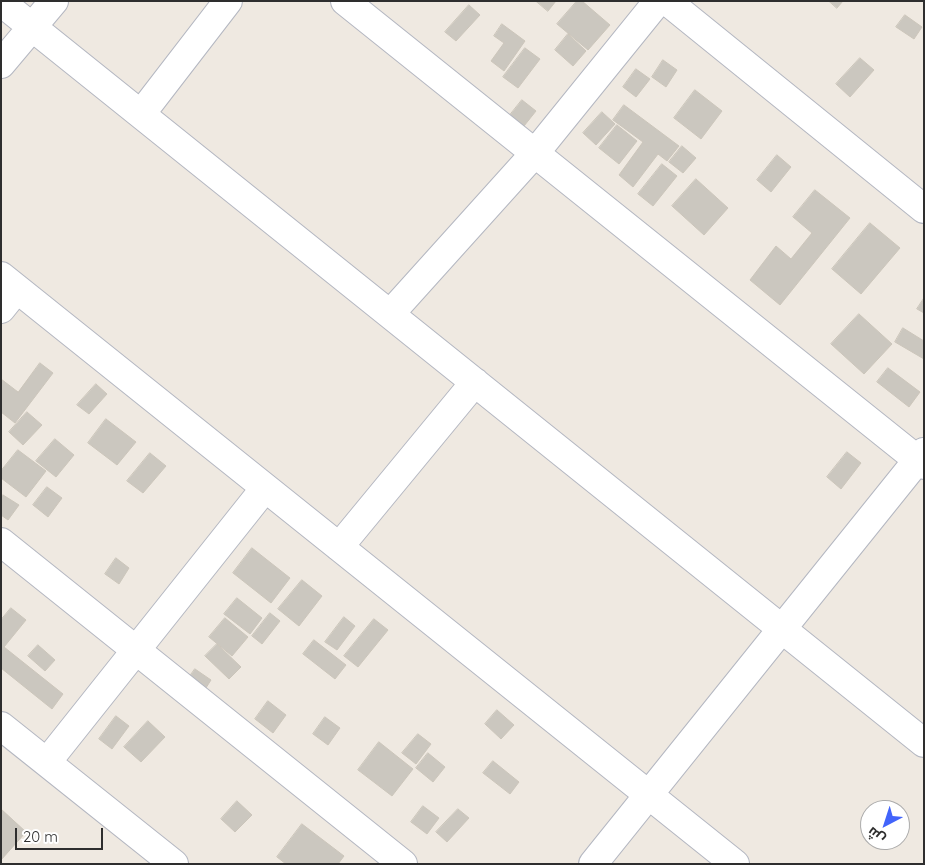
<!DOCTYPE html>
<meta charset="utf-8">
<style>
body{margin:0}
#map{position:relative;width:925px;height:865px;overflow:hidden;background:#efe9e1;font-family:Quicksand,Cairo,sans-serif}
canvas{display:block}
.frame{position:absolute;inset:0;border:2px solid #2e2e2e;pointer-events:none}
.north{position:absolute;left:860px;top:800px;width:50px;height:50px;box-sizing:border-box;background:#fff;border:1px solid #ababab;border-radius:50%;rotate:220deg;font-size:14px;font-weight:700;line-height:20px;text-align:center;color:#2e2e2e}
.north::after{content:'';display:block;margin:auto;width:18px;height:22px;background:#4264fb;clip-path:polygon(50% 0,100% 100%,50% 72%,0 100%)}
.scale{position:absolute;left:15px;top:828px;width:88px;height:22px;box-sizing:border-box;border:2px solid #2e2e2e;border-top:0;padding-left:6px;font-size:15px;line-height:18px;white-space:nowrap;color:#2e2e2e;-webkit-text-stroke:4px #fff;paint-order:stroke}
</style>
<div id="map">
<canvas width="925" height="865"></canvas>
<div class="frame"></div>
<div class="north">ش</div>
<div class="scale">20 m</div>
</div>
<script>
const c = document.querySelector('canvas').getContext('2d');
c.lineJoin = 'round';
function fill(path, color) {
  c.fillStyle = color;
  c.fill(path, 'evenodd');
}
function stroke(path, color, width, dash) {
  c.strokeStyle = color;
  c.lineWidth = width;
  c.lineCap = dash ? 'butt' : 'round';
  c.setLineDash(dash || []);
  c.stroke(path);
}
const building = new Path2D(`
 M536 1H556L548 11Z
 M577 1H582L610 25 588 50 557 24Z
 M829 1H843L837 8Z
 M469 5 480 15 456 41 445 32Z
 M905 15 922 27 914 39 896 27Z
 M502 24 525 41 504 71 491 61 504 43 494 36Z
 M568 34 586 51 573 66 555 50Z
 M525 48 540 59 518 88 503 77Z
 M860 58 874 70 850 97 836 84Z
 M663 60 677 70 666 87 652 77Z
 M636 69 650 79 636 97 623 87Z
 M695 90 722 111 701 139 674 118Z
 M522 100 536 111 524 126 510 115Z
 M624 105 679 146 667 161 658 154 633 187 619 175 643 142 613 120Z
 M602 112 615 124 596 145 583 133Z
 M617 125 637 141 619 164 599 148Z
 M682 146 696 158 683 173 669 162Z
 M777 155 791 167 771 192 757 180Z
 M662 164 677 176 653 206 638 194Z
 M696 179 728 208 704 235 672 206Z
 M815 190 850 218 780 305 750 280 776 246 791 259 812 233 793 217Z
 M870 223 900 248 861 294 832 269Z
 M924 298V313L917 309Z
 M859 314 892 344 864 374 831 344Z
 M903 328 924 341V359L895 342Z
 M40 363 53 373 15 423 1 412V379L18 392Z
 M888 368 920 392 909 407 877 382Z
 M96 384 107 394 89 414 77 405Z
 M27 412 42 425 23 445 9 432Z
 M106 419 136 442 117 465 88 443Z
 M55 439 74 455 56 477 36 461Z
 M18 450 46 471 26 497 1 478V471Z
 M847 452 861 463 841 489 827 477Z
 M150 453 166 466 143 493 127 481Z
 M47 487 62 498 48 517 33 505Z
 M3 495 19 505 8 520 1 515V497Z
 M252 548 290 578 271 603 233 573Z
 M116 558 129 568 119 584 105 574Z
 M302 580 322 596 299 626 278 609Z
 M237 598 262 618 250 634 224 614Z
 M11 608 26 620 4 647 63 694 52 709 1 668V620Z
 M270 613 280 621 262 644 252 636Z
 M344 617 355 626 337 650 325 642Z
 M225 618 248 637 232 656 209 637Z
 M374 619 388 630 358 667 344 656Z
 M314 640 346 665 335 679 303 654Z
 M217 644 241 667 229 679 205 656Z
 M38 645 55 660 45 671 28 656Z
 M195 669 211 680 204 691 188 679Z
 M268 701 286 715 273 733 255 719Z
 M497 710 514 725 501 739 485 724Z
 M116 716 129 726 112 749 99 739Z
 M325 717 340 728 328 745 313 734Z
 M148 721 165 737 141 762 124 747Z
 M418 734 431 744 416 764 402 753Z
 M379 742 413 769 392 796 358 770Z
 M428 753 445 767 433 782 416 768Z
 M493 761 519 782 510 794 483 773Z
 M237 801 252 815 235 832 221 819Z
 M423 806 439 818 427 834 411 822Z
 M1 809 26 832 1 860Z
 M458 809 469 818 447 842 436 832Z
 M302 824 344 856 338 864H286L277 857Z`);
fill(building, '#cbc7bf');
stroke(building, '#cbc5ba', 1);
const minor = new Path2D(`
 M345 1 924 465
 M667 1 924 209
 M1 2 924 743
 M1 64 54 1
 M141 114 228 1
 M1 276 735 864
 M1 309 17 289
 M390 314 535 153 658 1
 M1 542 403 864
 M339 547 475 382
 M1 726 174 864
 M47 762 265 488
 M593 864 924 452`);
stroke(minor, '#b4b7c1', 30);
stroke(minor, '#fff', 28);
</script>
